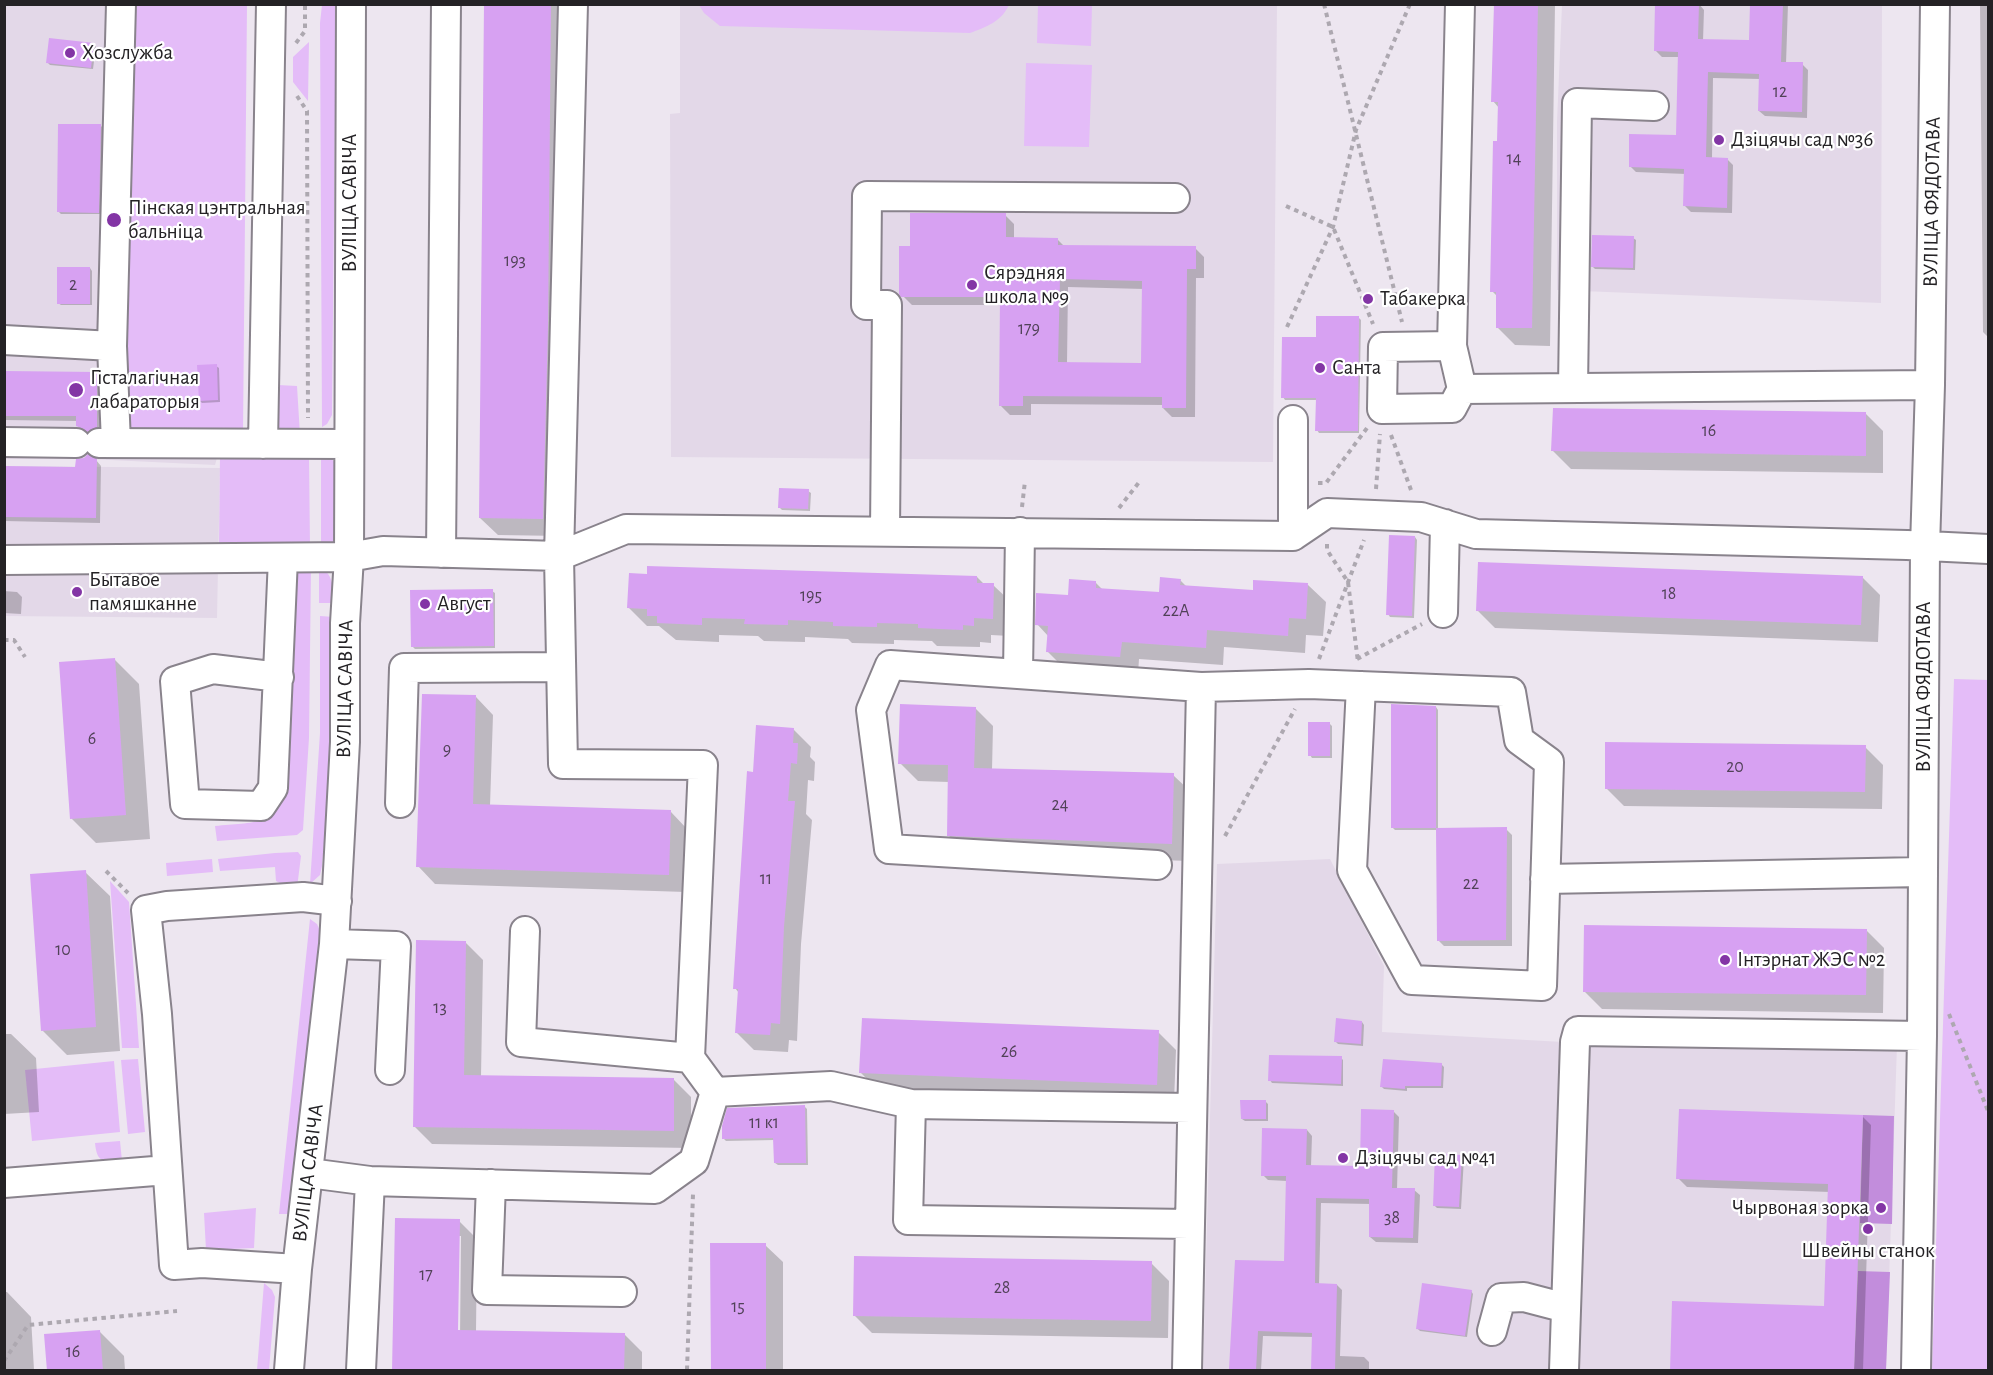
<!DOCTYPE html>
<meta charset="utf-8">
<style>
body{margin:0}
#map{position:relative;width:1993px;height:1375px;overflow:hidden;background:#ede6f0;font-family:"Alegreya Sans",sans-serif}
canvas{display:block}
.frame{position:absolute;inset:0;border:6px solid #242225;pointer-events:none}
</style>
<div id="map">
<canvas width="1993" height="1375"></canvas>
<div class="frame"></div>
</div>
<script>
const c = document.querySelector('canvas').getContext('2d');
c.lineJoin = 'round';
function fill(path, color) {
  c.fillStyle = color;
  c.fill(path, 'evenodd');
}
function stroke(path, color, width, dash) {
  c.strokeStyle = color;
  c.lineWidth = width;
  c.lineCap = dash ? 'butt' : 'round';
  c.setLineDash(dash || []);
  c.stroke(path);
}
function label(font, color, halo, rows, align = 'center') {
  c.font = font + ' "Alegreya Sans",sans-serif';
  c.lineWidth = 4.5;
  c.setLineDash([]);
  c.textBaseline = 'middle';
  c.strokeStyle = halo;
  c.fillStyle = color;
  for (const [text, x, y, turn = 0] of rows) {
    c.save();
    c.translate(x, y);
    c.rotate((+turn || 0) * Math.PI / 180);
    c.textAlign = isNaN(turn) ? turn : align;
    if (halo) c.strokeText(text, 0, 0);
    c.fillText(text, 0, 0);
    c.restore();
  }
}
fill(new Path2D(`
 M5 5H227L221 444 215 465 89 459H5Z
 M680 5H1277L1273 462 671 457 670 114 680 113Z
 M1562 5H1882L1881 303 1557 290V122Z
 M5 466 220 468 217 618 5 616Z
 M1330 859 1384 966 1382 1032 1563 1042 1897 1045 1886 1370H1203L1217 864Z`), '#e3d8e8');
fill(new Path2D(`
 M336 4 332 415 327 424 322 427 320 23 322 5Z
 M131 5H247L243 432 138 434 126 426 122 413Z
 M699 5H1009C1001 22 986 27 970 33L720 26 704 13Z
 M1038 5H1092L1091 46 1037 43Z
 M309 42 308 101 293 82V57Z
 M1026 63 1092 65 1089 147 1024 146Z
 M278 385 297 386 300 435 282 434 274 421Z
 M309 455 310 548 219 545 220 456Z
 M321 455 330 458 336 463V540L330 548 321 549Z
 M305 566H311L309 738 303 830 297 835 217 841 215 826C253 822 280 827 286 781L294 581 297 572Z
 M319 568C333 571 334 590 334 603H319Z
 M320 616 334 617C333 701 330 782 322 866L320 875 310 884 320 733Z
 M1954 679 1988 680V1370H1932Z
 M298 852 301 856 297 888 282 884 276 881 275 867 220 871 218 859 275 853Z
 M212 859 213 872 167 876 166 863Z
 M110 881 129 902 139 1048H122Z
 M310 919 317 924 321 933 291 1214H279Z
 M138 1059 145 1132 128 1134 121 1060Z
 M114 1061 120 1132 32 1141 25 1070Z
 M120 1141 122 1161C103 1162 97 1163 95 1143Z
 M256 1208 254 1248 206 1250 204 1213Z
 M264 1283 272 1290 275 1297 269 1370H257Z`), '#e4bcf8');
fill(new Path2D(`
 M1863 1115 1894 1116 1892 1224 1860 1223Z
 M1858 1271 1890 1272 1886 1370H1854Z`), '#c28ddc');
fill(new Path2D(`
 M485 4H569L561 536 498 535 480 518Z
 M1495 4H1555L1550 346 1515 345 1497 327 1498 297 1492 291 1499 108 1493 101Z
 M1699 4 1704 10 1703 41 1751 42 1752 4H1788L1786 64H1802L1808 70 1807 118 1765 116 1759 111 1760 79 1713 78 1712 159H1727L1733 165 1732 213 1691 212 1685 206 1686 174 1636 172 1630 166 1677 136 1679 57H1662L1656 51Z
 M1980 4H1988V337L1983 332Z
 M93 44 96 46 93 69 50 65 48 63Z
 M101 126 103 128 101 214H61L58 211Z
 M1005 215 1014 224V239H1057L1065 247 1195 248 1204 257V278H1196L1195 417H1172L1163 408V405L1031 404V415H1010L1001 406V305H912L901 294 911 248ZM1068 287 1144 289 1142 365 1067 363Z
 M1633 238 1636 240 1635 270 1595 269 1593 267Z
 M90 268 92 271V305H61L58 303Z
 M1359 318 1361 320 1359 433H1319L1317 430V400H1285L1283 397 1317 339Z
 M216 366 219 368 220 402 202 403 200 401Z
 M4 372 96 373 101 378V432L91 433 83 431 78 426V421L4 420Z
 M1865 413 1883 431V473L1571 469 1553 451Z
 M96 460 101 466 100 523 4 521V467L77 468Z
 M808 491 811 493 810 511 782 510 780 508Z
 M1415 537 1417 540 1414 618 1390 617 1388 614Z
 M977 577 984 584 993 585 1011 602 1010 636 991 635V643L980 642V647L937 646 932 641 894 640V644L852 643 848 639 805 637V642L764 641 758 636 719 635V642L676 640 659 626H647L629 608Z
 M1862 577 1880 595 1878 642 1495 628 1478 611Z
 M1180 580 1186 586 1254 591 1308 585 1326 602 1323 636 1306 635 1305 653 1224 647 1223 665 1139 659 1138 674 1065 669 1048 652 1049 637 1037 624 1069 597 1096 583 1103 590 1160 594Z
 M4 591 17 592 22 597 21 614 4 613Z
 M492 591 495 593V648L415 649 412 646Z
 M115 660 139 684 150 839 96 843 71 818Z
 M476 697 493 715 490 806 671 812 688 830 686 892 435 884 418 866Z
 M1436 707 1438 710V829H1506L1512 835V946H1444L1438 940V830H1395L1392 827Z
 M975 708 993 726 992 770 1173 775 1191 792 1189 861 966 853 948 835 949 782 918 781 900 763Z
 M1329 723 1332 726V758H1312L1310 755Z
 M793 729 811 747 810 757 815 762 814 781 808 780 806 814 812 820 801 944 797 1041 789 1040 788 1052 754 1050 736 1032 739 993 735 988 754 773Z
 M1865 747 1883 765 1882 809 1624 806 1606 788Z
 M85 872 110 896 120 1051 67 1055 42 1030Z
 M1866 930 1884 948 1883 1013 1602 1009 1584 991Z
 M465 942 483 960 481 1077 674 1080 691 1097V1148L432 1144 415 1127Z
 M1362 1022 1364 1025 1363 1046 1338 1044 1336 1042Z
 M1158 1032 1176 1050 1174 1102 879 1091 861 1073Z
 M4 1034H11L36 1058 39 1112 4 1114Z
 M1341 1058 1343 1060V1086L1272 1083 1270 1080Z
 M1441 1064 1444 1067 1443 1088H1407V1091L1384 1089 1382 1087Z
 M1265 1101 1268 1104V1121H1245L1242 1119Z
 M805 1107 807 1109 808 1165H778L775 1163V1140L726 1141 724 1139Z
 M1394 1112 1399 1117 1397 1189 1414 1190 1420 1195 1418 1243 1376 1242 1370 1237 1371 1204 1321 1203 1319 1285H1337L1342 1290 1340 1356 1364 1357 1369 1362V1370H1313V1337L1263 1336 1261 1370H1233L1231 1369 1285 1262 1287 1181 1268 1180 1263 1175 1307 1130 1312 1136 1311 1166 1361 1167Z
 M1862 1116 1871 1125 1863 1370H1671L1826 1308 1830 1192 1687 1187 1678 1178Z
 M1462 1156 1464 1158 1461 1209 1437 1208 1434 1205Z
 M459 1221 477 1239 476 1332 624 1334 642 1352V1370H394ZM458 1236H461L460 1338H457Z
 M765 1245 783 1262V1370H712Z
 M1151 1263 1169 1281 1168 1338 872 1333 854 1315Z
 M1471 1291 1473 1294 1467 1337 1420 1331 1417 1328Z
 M4 1292H7L31 1317 34 1370H4Z
 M100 1332 124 1356 125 1370H48Z`), '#0003');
fill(new Path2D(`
 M484 4H551L548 326 543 519 479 518Z
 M1494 4H1538L1532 328H1496V292H1490L1493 141H1497L1498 102H1491Z
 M1655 4H1699L1698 39 1749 40 1750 4H1783L1781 62H1803L1802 112 1758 111 1759 74 1708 72 1706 157 1728 158 1727 208 1683 206 1684 169 1629 167V134L1676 135 1678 52 1654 51Z
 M49 38 94 43 91 68 46 63Z
 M58 124H101L99 213 57 212Z
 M910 213H1006V237L1058 238V245L1196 246V269H1187L1186 408H1162V397L1023 396V406H999L1000 297H901L899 294V246H910ZM1060 279 1142 281 1141 363 1058 362Z
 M1592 235 1634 236 1633 268 1591 267Z
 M57 267H90V304H57Z
 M1316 316H1359L1358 431H1315L1316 398H1281L1282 337H1316Z
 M217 364 218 400 199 401 197 365Z
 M4 371 97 372V427L87 432 84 429 76 426V416H4Z
 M1553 408 1866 412V456L1551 451Z
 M88 454 97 459 96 518 4 517V466L75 467 76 459 84 458Z
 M779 488 809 489 808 509 778 508Z
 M1389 535 1415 536 1412 616 1386 615Z
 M1478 562 1863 576 1861 625 1476 611Z
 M647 566 977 576V583H994L993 619 974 618V626L963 625V630L918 628V624L877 623V627L833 626V622L788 620V625L744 624 745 619 702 618V625L657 623V616H647V609L627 608 629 573 647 574Z
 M1160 577 1181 579 1180 585 1253 590V580L1308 583 1306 619 1289 618 1288 636 1207 630 1206 648 1122 642 1120 657 1046 652 1048 626 1035 625 1036 593 1068 595 1069 579 1096 581V588L1159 592Z
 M493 589 494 646 411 647 410 590Z
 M115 658 126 815 70 819 59 662Z
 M422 694 476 695 473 804 671 810 669 875 416 867Z
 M900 704 976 707 974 768 1174 773 1172 844 947 836 948 765 898 764Z
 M1391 704 1436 706V828H1391Z
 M1308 722H1330V756H1308Z
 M756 725 794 728 793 743H798L797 764 791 763 788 801H795L784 926 780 1024 771 1023 770 1035 735 1033 738 989H733L742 849 747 771 753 772Z
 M1605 742 1866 745 1865 792 1605 789Z
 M1507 827 1506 940 1437 941 1436 828Z
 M86 870 96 1027 41 1031 30 874Z
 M1584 925 1867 929 1866 995 1583 992Z
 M416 940 466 941 464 1075 674 1078V1131L413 1127Z
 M862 1018 1159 1030 1157 1085 859 1073Z
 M1336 1018 1362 1021 1361 1044 1334 1042Z
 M1269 1055 1342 1056 1341 1084 1268 1081Z
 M1383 1059 1442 1063 1441 1086H1405V1089L1380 1087Z
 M1240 1100H1266V1119H1241Z
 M805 1105 806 1163H774L773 1138 722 1139V1126L727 1108Z
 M1361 1109 1394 1110 1392 1188H1415L1413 1238 1369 1237V1199L1316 1198 1315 1283 1337 1284 1335 1371H1311L1312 1333 1258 1331 1256 1371 1229 1369 1235 1260 1284 1261 1286 1176H1261L1262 1128 1307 1129 1306 1165 1360 1166Z
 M1679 1109 1863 1115 1854 1371H1670L1672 1301 1824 1306 1828 1184 1676 1179Z
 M1435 1153 1462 1155 1459 1207 1433 1206Z
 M395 1218 460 1219 458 1330 625 1333 624 1371H392Z
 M710 1243H766V1371H711Z
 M854 1256 1152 1261 1151 1321 853 1316Z
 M1422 1283 1472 1290 1465 1336 1416 1329Z
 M100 1330 103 1371H47L44 1334Z`), '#d7a1f2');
const minor = new Path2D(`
 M573 4 559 556 563 764 703 765 690 1058
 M1460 4 1452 346 1462 389
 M4 340 112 346
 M1452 346 1383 347 1382 409 1452 408 1462 389 1930 385
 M1573 388 1577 103 1654 106
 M4 442 76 443
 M99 443 348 444
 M116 443 112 346 121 4
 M263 444 271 4
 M885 531 887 305H866L867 196 1175 198
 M1020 532 1018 674 1201 687 1187 1370
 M1293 536V420
 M441 553 446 4
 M4 560 349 557 383 551 559 556 626 529 1293 536 1327 513 1421 517 1476 534 1907 545 1988 549
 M1443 613 1445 524
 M1018 674 890 665 871 710 889 849 1157 865
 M279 677 213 669 175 681 185 804 261 806 273 788 283 558
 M1201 687 1309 684 1511 692 1519 740 1549 762 1542 986 1412 980 1352 870 1361 686
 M400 803 404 668 560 667
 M1545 879 1922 872
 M334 944 396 946 390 1070
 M715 1092 831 1086 911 1104
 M309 1173 370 1181 655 1189 694 1161 715 1092 690 1058 521 1042 525 931
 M4 1183 167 1170
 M491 1184 487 1290 622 1292
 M1189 1224 908 1220 911 1104 1191 1108
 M297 1269 202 1263 174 1265 157 1014 146 910 167 906 303 897 337 901
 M1492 1331 1501 1298 1524 1297 1566 1308
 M289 1370 297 1269 334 944 345 742V623L349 557 351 4
 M361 1370 370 1181
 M1564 1370 1575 1042 1578 1031 1922 1036
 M1916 1370 1922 1036 1925 547 1930 385 1935 4`);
stroke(minor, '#89838c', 32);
stroke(new Path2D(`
 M1324 4 1402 322
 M296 43 305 31V4
 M297 96 307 111 308 418
 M1286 206 1333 227 1373 324
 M1287 327 1333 227 1356 130 1410 4
 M1391 435 1411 490
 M1318 483H1326L1367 428
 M1376 489 1380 434
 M1022 507 1025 481
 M1119 508 1140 481
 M1327 544V550L1348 582 1358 662
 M4 640H14L25 657
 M1319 659 1364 540
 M1357 659 1422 624
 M1225 836 1295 709
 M106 871 128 893
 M1949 1014 1988 1111
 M4 1361 28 1325 177 1311
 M687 1370 693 1194`), '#ada8b0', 4, [4.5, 4.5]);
stroke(minor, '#fff', 28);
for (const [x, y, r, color] of [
 [70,53,6,"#8335a5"],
 [1719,140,6,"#8335a5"],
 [114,220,8,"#8335a5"],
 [972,285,6,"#8335a5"],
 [1368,299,6,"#8335a5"],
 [1320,368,6,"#8335a5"],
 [76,390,8,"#8335a5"],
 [77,592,6,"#8335a5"],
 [425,604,6,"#8335a5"],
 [1725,960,6,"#8335a5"],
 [1343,1158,6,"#8335a5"],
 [1881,1208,6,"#8335a5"],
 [1868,1229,6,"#8335a5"]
]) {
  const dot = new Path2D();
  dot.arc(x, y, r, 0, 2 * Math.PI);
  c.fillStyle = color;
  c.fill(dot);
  stroke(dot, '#fff', 2);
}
label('18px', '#514258', null, [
 ["12",1780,92],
 ["14",1514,159],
 ["193",515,261],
 ["2",73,285],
 ["179",1029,329],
 ["16",1709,431],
 ["18",1669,594],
 ["195",811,596],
 ["22А",1176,611],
 ["6",92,739],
 ["9",447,750],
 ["20",1735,767],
 ["24",1060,805],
 ["11",766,879],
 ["22",1471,884],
 ["10",63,950],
 ["13",440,1008],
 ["26",1009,1052],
 ["11 к1",764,1123],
 ["38",1392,1218],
 ["17",426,1275],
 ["28",1002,1288],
 ["15",738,1307],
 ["16",73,1352]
]);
label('21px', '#242225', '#fff', [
 ["Хозслужба",82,53],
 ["Дзіцячы сад №36",1731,140],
 ["Пінская цэнтральная",128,208],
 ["бальніца",128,232],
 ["Сярэдняя",984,273],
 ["школа №9",984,297],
 ["Табакерка",1380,299],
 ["Санта",1332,368],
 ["Гісталагічная",90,378],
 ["лабараторыя",90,402],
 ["Бытавое",89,580],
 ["памяшканне",89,604],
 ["Август",437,604],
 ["Інтэрнат ЖЭС №2",1737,960],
 ["Дзіцячы сад №41",1355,1158],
 ["Чырвоная зорка",1869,1208,"right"],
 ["Швейны станок",1868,1251,"center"]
], 'left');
label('21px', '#242225', '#fff', [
 ["ВУЛІЦА ФЯДОТАВА",1932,202,-89],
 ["ВУЛІЦА САВІЧА",350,203,-90],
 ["ВУЛІЦА ФЯДОТАВА",1924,687,-90],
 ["ВУЛІЦА САВІЧА",345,689,-89],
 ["ВУЛІЦА САВІЧА",308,1173,-83]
]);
</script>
